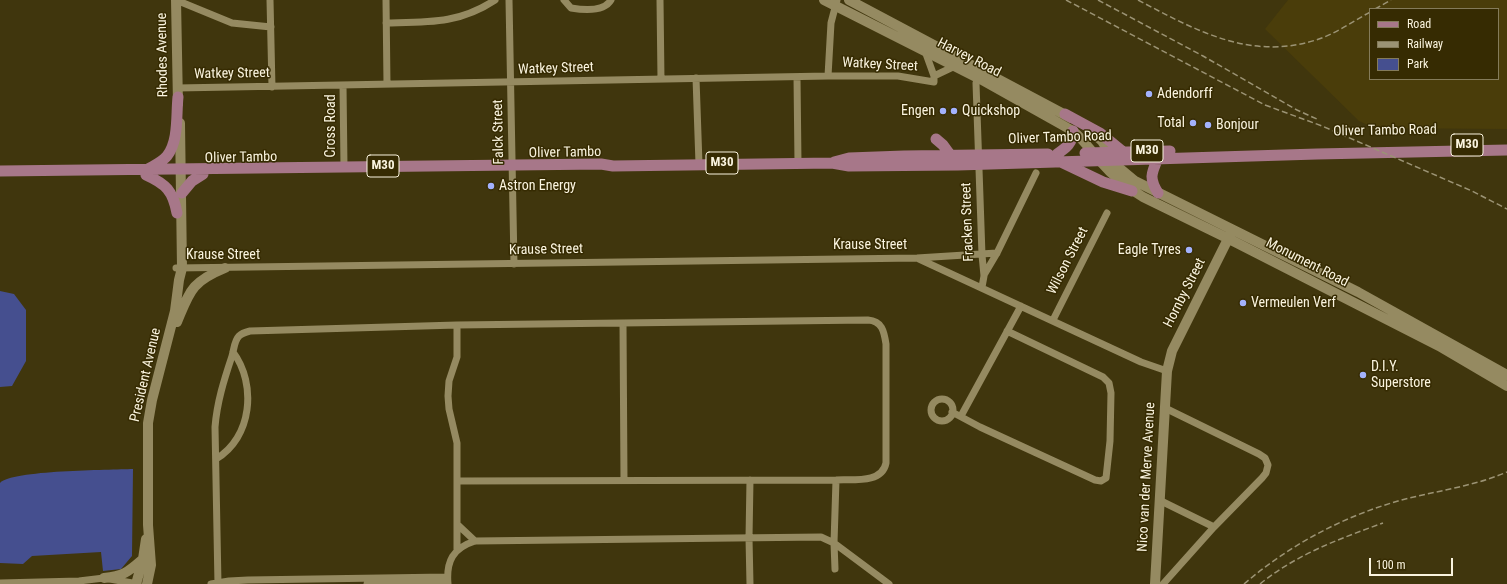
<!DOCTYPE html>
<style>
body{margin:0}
#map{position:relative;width:1507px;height:584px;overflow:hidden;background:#40360d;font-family:"Roboto Condensed",sans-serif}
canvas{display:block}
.legend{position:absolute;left:1369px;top:8px;width:130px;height:72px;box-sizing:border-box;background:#362b02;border:1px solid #847b5a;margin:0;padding:5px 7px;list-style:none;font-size:12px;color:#faf4df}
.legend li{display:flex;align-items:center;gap:8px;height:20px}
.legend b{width:20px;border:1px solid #847b5a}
.scale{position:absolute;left:1369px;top:558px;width:84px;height:18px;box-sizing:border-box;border:2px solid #faf4df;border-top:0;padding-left:5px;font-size:12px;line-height:14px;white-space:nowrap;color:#faf4df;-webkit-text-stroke:3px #362b02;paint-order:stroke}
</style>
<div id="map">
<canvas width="1507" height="584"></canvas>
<ul class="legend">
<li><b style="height:5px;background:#a77789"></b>Road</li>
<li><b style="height:5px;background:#9b9374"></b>Railway</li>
<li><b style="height:11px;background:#454f8f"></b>Park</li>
</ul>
<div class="scale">100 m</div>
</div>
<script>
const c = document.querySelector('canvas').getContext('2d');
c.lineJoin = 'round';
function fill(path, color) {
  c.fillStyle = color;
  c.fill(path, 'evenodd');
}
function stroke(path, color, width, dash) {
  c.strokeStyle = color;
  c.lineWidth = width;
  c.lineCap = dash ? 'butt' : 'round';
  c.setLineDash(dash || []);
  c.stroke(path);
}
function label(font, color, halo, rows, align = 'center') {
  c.font = font + ' "Roboto Condensed",sans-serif';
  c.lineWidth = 3;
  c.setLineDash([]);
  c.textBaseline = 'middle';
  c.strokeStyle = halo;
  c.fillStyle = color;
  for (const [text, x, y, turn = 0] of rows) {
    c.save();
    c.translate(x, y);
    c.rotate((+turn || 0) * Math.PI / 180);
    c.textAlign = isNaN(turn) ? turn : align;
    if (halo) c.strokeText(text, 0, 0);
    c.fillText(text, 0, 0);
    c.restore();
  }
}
fill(new Path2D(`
 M1288 0H1507V129L1374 128 1359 121 1265 29ZM1370 9H1498V79H1370Z`), '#4a3d0a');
fill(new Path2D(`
 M0 291 14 294 26 310V361L12 386 0 387Z
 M133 469 132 556 121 569 103 571 101 552 32 556 23 564 0 563V483C11 470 110 470 133 469Z`), '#454f8f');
stroke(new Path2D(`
 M176 0 232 23 271 27
 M270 0 272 87
 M386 0 387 84
 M509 0 514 264
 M564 0 571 8C583 10 604 12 611 0
 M660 0 661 79
 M386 23C428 22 459 24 495 0
 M828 76 831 23 837 0
 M934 76 955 66
 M980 76 976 83 982 255 984 276 982 287
 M797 77 798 163
 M696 78 699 164
 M343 85 344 167
 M177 88 828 76H898L934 82V76L925 51
 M919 259 1141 362 1167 371
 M176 268 917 258 997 253
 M984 275 997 253 1036 173
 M1053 320 1107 213
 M623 323 624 480
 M457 325V357L449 381 448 396 449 409 457 443V549
 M931 410a11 11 0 1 1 22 0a11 11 0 1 1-22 0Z
 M952 412 980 427 1095 480 1101 481 1106 478 1110 441 1111 393 1109 383 1103 377 1007 331
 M961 416 1021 306
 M216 459C252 438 257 384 233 352
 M750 480 749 538 750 584
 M1159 500 1214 527 1262 478 1266 473 1268 465 1265 458 1259 454 1165 408
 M458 525 475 541
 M835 569 834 543 836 480
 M0 583 79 581 104 578 138 584
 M211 584 229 581 248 580 447 577
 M218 584 215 427C217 402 224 380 232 356 234 350 234 341 239 336 242 333 246 332 250 331L457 325 868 320C882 321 884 331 886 344V463C882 484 852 479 836 480L458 481
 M367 584 448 583
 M448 584C446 561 453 548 475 541L821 537 834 543 889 584
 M1163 584 1214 527`), '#958a61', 7);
stroke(new Path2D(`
 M176 0 178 104
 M824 0 982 80 1073 131C1084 140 1090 150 1100 161 1112 175 1126 187 1143 197L1229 239 1439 346 1507 386
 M849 0 1071 118
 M1093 133 1102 141 1117 166 1135 181 1358 292 1507 375
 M177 322C190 291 191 282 225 268
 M104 578C124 576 128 572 143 559
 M136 584 143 559 146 539
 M147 584 151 565 148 525V423L152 400 175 311 179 280 182 268 180 123
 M1155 584 1167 371 1172 351 1231 233`), '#958a61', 10);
stroke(new Path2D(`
 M1065 114 1100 133 1122 151
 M936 139 943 145 951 156
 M1085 153 1170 151
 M1057 154C1066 148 1073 143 1073 131
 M1158 158C1151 174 1149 178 1158 193
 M834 162 849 158 904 156 1048 154
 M1061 162 1103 182 1132 191
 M148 169C155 165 162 162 167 156 179 141 176 115 178 97
 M0 171 601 164 613 166 832 163 849 166 958 165 1317 154 1507 150
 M146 175C166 184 173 191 177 213
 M182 193 192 181 203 174`), '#a77789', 11);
stroke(new Path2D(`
 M1066 0 1265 105 1322 126 1472 191 1507 209
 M1098 0 1203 56 1297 110 1319 120
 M1138 0C1195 30 1250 61 1316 40 1335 34 1352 22 1370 12
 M1375 9 1391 0
 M1244 584C1288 546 1342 517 1398 501 1434 491 1472 487 1507 472
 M1260 584C1297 554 1339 539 1383 523`), '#9b9374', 1.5, [6, 3]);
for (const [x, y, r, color] of [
 [1149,94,4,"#a3b2fd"],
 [943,111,4,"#a3b2fd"],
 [954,111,4,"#a3b2fd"],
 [1193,123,4,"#a3b2fd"],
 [1208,125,4,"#a3b2fd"],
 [491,186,4,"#a3b2fd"],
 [1189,250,4,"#a3b2fd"],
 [1243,303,4,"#a3b2fd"],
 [1363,375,4,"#a3b2fd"]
]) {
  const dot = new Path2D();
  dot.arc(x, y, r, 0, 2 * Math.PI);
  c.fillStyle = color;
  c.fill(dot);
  stroke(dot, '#362b02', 1.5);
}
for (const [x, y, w] of [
 [1467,145,32],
 [1147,151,32],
 [722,163,32],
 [383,166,32]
]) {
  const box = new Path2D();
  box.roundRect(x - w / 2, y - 11, w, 22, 3);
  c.fillStyle = '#362b02';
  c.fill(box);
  stroke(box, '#faf4df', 1);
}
label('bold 13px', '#faf4df', null, [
 ["M30",1467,145],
 ["M30",1147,151],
 ["M30",722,163],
 ["M30",383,166]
]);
label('14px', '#faf4df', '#362b02', [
 ["Rhodes Avenue",163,55,-91],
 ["Harvey Road",969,58,27],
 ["Watkey Street",880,65,3],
 ["Watkey Street",556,69,-2],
 ["Watkey Street",232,74,-1],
 ["Cross Road",331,126,-90],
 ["Oliver Tambo Road",1385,131,-1],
 ["Falck Street",499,132,-91],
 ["Oliver Tambo Road",1060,138,-2],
 ["Oliver Tambo",565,153,-1],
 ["Oliver Tambo",241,158,-1],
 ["Fracken Street",968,222,-92],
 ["Krause Street",870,245],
 ["Krause Street",546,250,-1],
 ["Krause Street",223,255],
 ["Wilson Street",1068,261,-63],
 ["Monument Road",1307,263,27],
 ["Hornby Street",1185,293,-63],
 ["President Avenue",146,375,-77],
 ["Nico van der Merve Avenue",1147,477,-87]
]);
label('14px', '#faf4df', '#362b02', [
 ["Adendorff",1157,94],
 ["Engen",935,111,"right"],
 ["Quickshop",962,111],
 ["Total",1185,123,"right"],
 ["Bonjour",1216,125],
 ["Astron Energy",499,186],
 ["Eagle Tyres",1181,250,"right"],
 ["Vermeulen Verf",1251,303],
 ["D.I.Y.",1371,367],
 ["Superstore",1371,383]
], 'left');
</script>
